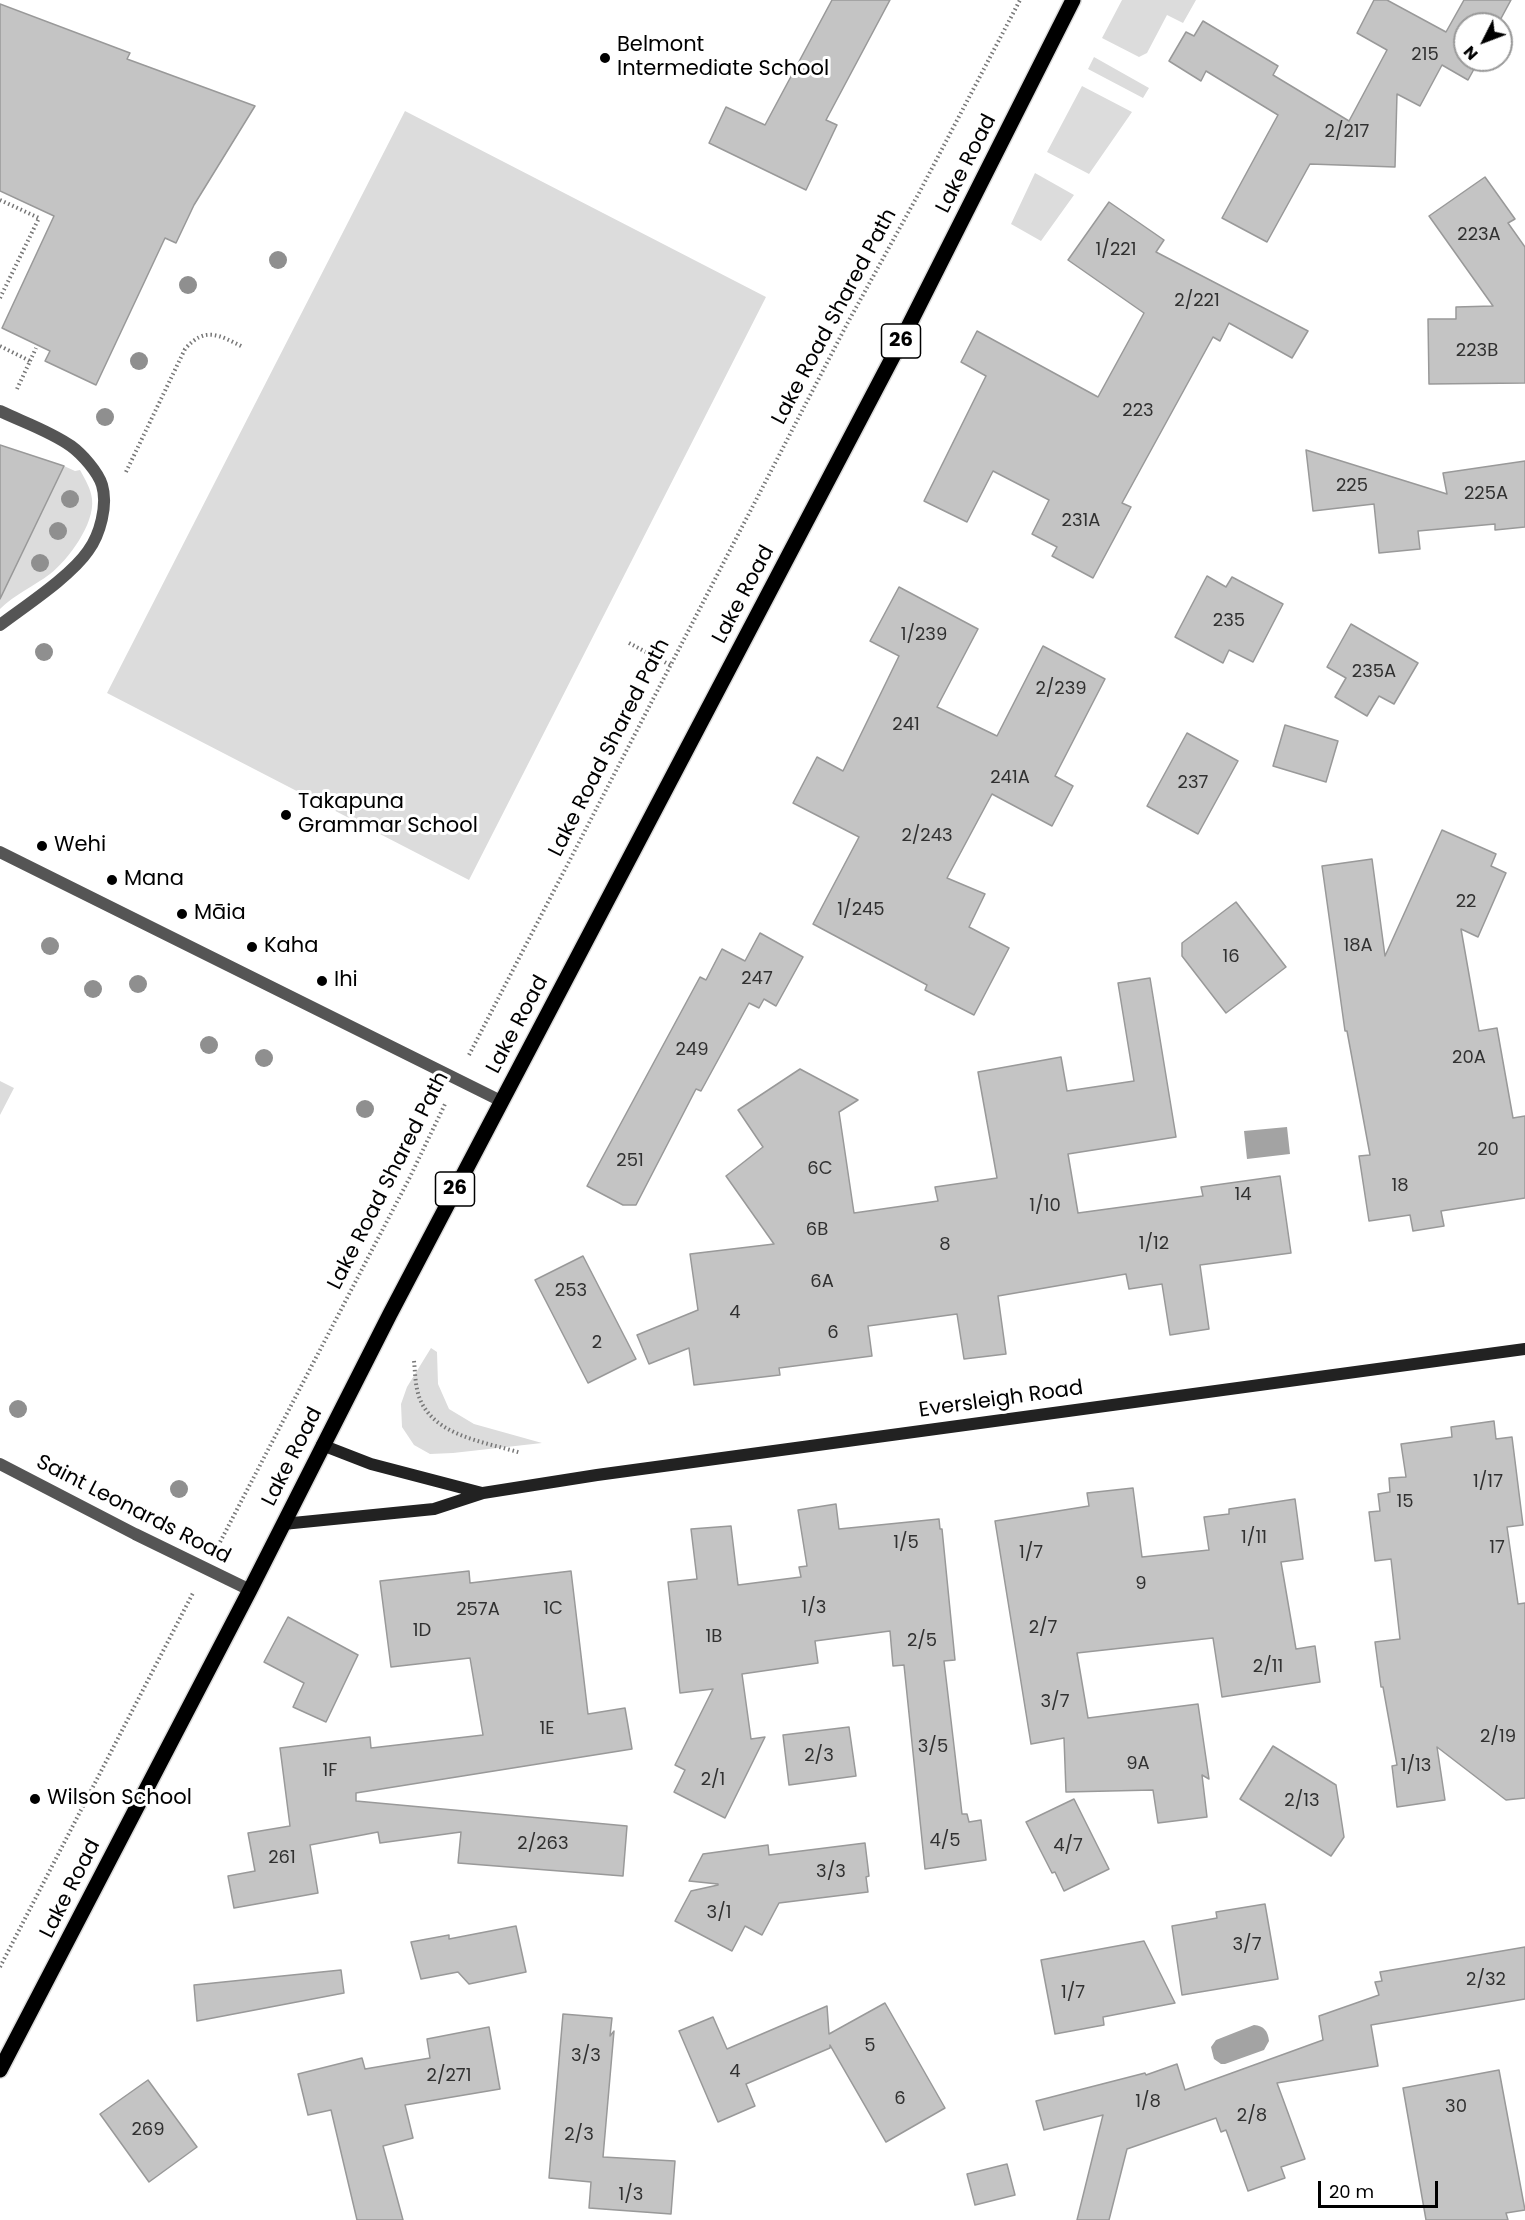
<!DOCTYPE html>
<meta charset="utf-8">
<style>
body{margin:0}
#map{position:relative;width:1525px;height:2220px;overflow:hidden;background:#fff;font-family:Poppins,sans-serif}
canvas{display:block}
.north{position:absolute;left:1453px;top:12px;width:60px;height:60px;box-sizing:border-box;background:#fff;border:2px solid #999;border-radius:50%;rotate:228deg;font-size:16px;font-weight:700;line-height:24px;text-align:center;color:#000}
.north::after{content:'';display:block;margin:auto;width:21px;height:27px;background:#000;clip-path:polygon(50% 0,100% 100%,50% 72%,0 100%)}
.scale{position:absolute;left:1318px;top:2181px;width:120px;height:27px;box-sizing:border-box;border:3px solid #000;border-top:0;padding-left:8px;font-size:18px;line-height:21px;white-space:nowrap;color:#000;-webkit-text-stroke:4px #fff;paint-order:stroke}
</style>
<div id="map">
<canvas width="1525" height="2220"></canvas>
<div class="north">N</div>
<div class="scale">20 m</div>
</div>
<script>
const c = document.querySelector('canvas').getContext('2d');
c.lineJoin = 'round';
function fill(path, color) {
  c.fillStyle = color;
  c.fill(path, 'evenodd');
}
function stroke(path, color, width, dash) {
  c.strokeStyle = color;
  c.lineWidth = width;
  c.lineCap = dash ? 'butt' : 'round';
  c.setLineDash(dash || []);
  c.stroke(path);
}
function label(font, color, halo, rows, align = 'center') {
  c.font = font + ' Poppins,sans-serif';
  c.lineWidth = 6;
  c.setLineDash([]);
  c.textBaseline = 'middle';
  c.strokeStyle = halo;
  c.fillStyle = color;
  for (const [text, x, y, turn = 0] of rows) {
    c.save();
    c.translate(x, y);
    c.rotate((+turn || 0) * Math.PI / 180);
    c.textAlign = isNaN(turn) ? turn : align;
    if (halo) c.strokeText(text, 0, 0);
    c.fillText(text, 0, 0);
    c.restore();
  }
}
fill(new Path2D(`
 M1122 0H1196L1183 23 1167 15 1147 53 1139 57 1102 38Z
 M1094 57 1149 88 1143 98 1088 69Z
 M1082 86 1132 112 1089 174 1047 152Z
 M405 111 766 297 469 880 107 693Z
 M1035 173 1074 195 1041 241 1011 224Z
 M64 466 75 471 80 470C85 479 91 489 92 499 95 524 68 560 50 574 34 586 14 595 0 609V599Z
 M0 1081 14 1088 0 1115Z
 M431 1348 437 1352 438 1384 449 1409 474 1424 542 1443 453 1453 430 1454 414 1445 402 1427 401 1404 407 1387Z`), '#dcdcdc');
fill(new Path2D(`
 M1287 1127 1290 1154 1247 1159 1244 1131Z
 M1254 2025C1264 2026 1268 2031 1269 2041L1264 2050 1225 2064H1221L1214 2059 1211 2047 1216 2040Z`), '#a3a3a3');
const building = new Path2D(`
 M832 0H890L826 120 837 125 806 190 709 143 726 107 765 125Z
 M1374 0H1387L1446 32 1464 0H1511L1498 24H1465V60H1479L1468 80 1442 65 1420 106 1397 94 1395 167 1310 164 1267 242 1222 218 1278 115 1206 71 1201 81 1169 61 1186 32 1194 36 1203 21 1278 66 1273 75 1349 121 1387 50 1357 33Z
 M0 4 130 53 127 59 255 106 194 205 176 243 165 238 96 385 45 361 50 351 2 328 54 216 0 191Z
 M1485 177 1515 219 1508 223 1525 247V383L1429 384 1428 319H1456V307L1493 306 1429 216Z
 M1109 202 1164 240 1156 252 1308 331 1292 358 1229 323 1220 341 1213 337 1122 503 1131 507 1093 578 1052 556 1057 547 1032 534 1049 500 993 471 967 522 924 501 986 376 961 362 977 331 1098 397 1144 313 1068 260Z
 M0 445 64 466 0 599Z
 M1306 450 1447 494 1443 473 1525 461V527L1495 530V524L1418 531 1420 549 1379 553 1374 504 1313 511Z
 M1207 576 1226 587 1232 577 1283 604 1253 662 1229 650 1223 663 1175 637Z
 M899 587 978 629 937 707 997 736 1043 646 1105 679 1055 776 1073 786 1052 826 992 794 947 878 985 894 969 927 1009 948 974 1015 925 990 927 985 813 924 859 837 793 803 817 757 843 771 899 656 870 641Z
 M1351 624 1418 663 1394 704 1379 696 1367 716 1335 697 1346 678 1327 667Z
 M1285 725 1338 741 1326 782 1273 766Z
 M1187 733 1238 761 1198 834 1147 806Z
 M1442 830 1496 854 1491 866 1506 873 1478 937 1461 929 1479 1031 1497 1028 1513 1118 1525 1116V1198L1441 1211 1444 1226 1413 1231 1410 1215 1369 1221 1359 1156 1370 1155 1347 1031H1345L1322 866 1372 859 1385 956Z
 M1236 902 1286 967 1226 1013 1182 956V943Z
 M760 933 803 957 776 1006 764 999 759 1008 749 1003 701 1091 696 1089 636 1205H623L587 1186 700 977 706 980 722 949 745 961Z
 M1150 978 1176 1137 1068 1154 1078 1213 1203 1196 1201 1187 1280 1176 1291 1253 1200 1265 1209 1329 1170 1335 1162 1284 1129 1289 1126 1274 998 1296 1006 1354 964 1359 957 1314 868 1326 872 1356 779 1368 780 1375 694 1385 689 1348 649 1364 637 1335 698 1310 690 1254 774 1244 726 1176 763 1147 738 1110 800 1069 858 1100 839 1112 854 1213 938 1201 935 1187 997 1178 978 1072 1061 1057 1067 1091 1134 1081 1118 983Z
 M583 1256 636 1359 588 1383 535 1280Z
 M1494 1421 1496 1439 1512 1437 1523 1525 1507 1527 1518 1604 1525 1603V1798L1506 1800 1437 1747 1445 1800 1397 1807 1392 1766 1397 1765 1383 1687H1381L1375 1642 1400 1639 1391 1559 1375 1561 1369 1512 1380 1511 1378 1494 1390 1492 1389 1478 1406 1477 1401 1444 1452 1437 1451 1427Z
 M1133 1488 1142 1557 1209 1550 1204 1517 1229 1514V1509L1295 1499 1303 1559 1281 1562 1296 1649 1315 1646 1320 1682 1222 1697 1213 1638 1077 1653 1088 1718 1198 1704 1209 1779 1202 1775 1207 1817 1158 1823 1153 1790 1066 1792 1064 1738 1031 1744 995 1521 1089 1506 1087 1493Z
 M836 1504 839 1529 939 1519 940 1529H942L955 1660 944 1661 962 1814H967L969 1822 981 1820 986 1860 925 1869 904 1665 893 1666 890 1631 815 1641 818 1663 742 1674 751 1739 765 1737 725 1818 674 1792 685 1770 675 1765 713 1689 680 1693 668 1582 697 1579 691 1529 731 1526 738 1585 801 1577 799 1567 807 1566 798 1510Z
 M469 1571 470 1583 571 1571 588 1714 625 1708 632 1749 356 1793V1801L627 1826 623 1876 458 1863 461 1832 380 1843 378 1832 310 1845 318 1893 234 1908 228 1876 255 1871 248 1833 290 1826 280 1748 370 1737 371 1748 483 1735 470 1658 391 1667 380 1581Z
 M288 1617 358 1655 326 1722 293 1707 304 1683 264 1662Z
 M849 1727 856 1776 789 1785 783 1735Z
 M1273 1746 1336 1785 1344 1837 1331 1856 1240 1799Z
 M1074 1799 1109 1869 1064 1891 1055 1872 1052 1873 1026 1822Z
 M865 1843 869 1876 866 1877 868 1892 779 1903 762 1935 745 1926 732 1951 675 1921 691 1891 718 1885V1884L689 1881 703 1854 768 1845 769 1855Z
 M1265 1904 1278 1979 1182 1995 1172 1926 1217 1918 1216 1912Z
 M516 1926 526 1972 469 1984 458 1972 421 1979 411 1942 449 1935V1939Z
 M1144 1941 1175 2003 1103 2017 1104 2025 1055 2034 1041 1960Z
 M1525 1947V1999L1371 2025 1378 2066 1277 2083 1305 2159 1281 2167 1285 2178 1248 2191 1226 2130 1221 2132 1216 2118 1127 2149 1109 2220H1077L1103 2115 1044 2130 1036 2101 1145 2073 1146 2075 1177 2064 1185 2090 1323 2040 1319 2016 1379 1995 1375 1982 1382 1981 1380 1972Z
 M341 1970 344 1993 197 2021 194 1985Z
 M885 2003 945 2108 886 2142 830 2045V2048L746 2084 755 2106 718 2122 679 2031 713 2017 727 2049 827 2006 829 2034Z
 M563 2014 612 2018 610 2036 614 2031 603 2157 675 2161 671 2214 589 2208 591 2182 549 2178Z
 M489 2027 500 2089 405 2105 413 2138 383 2146 403 2220H357L331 2110 308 2115 298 2074 362 2058 365 2069 430 2058 427 2039Z
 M1499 2070 1525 2210 1506 2213 1508 2220H1426L1403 2088Z
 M148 2080 197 2147 149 2182 100 2114Z
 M1007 2164 1015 2195 975 2205 967 2174Z`);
fill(building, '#c4c4c4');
stroke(building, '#999', 1.5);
const primary = new Path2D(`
 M0 2070 250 1590 390 1314 898 347 1073 0`);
stroke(primary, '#dbdbdb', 18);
stroke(new Path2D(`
 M0 200 39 218 0 298
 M0 346 30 361 17 389
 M30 361 36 348
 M126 472 185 349C205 326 219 335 243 347
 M629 643 670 665
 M469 1055 847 324 919 193 1020 0
 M414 1361C415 1370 415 1380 417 1389 426 1435 482 1441 521 1453
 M218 1546 410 1177 446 1102
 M0 1967 193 1593`), '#777', 4, [1.5, 3]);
stroke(new Path2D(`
 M0 411C23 422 50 431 71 446 82 454 98 472 102 485 108 505 100 535 88 551 71 576 25 606 0 625
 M0 852 501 1101`), '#555', 12);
stroke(new Path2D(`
 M0 1464 135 1534 250 1590`), '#555', 12);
stroke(new Path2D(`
 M322 1445 371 1464 482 1493
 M283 1524 434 1509 483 1493 597 1475 1525 1349`), '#222', 12);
stroke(primary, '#000', 15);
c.fillStyle = '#8f8f8f';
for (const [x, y] of [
 [278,260],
 [188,285],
 [139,361],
 [105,417],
 [70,499],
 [58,531],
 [40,563],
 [44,652],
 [50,946],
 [138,984],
 [93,989],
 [209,1045],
 [264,1058],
 [365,1109],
 [18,1409],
 [179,1489]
]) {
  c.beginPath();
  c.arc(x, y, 9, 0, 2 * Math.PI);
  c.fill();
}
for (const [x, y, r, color] of [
 [605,58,6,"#000"],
 [286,815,6,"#000"],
 [42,846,6,"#000"],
 [112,880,6,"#000"],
 [182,914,6,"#000"],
 [252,947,6,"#000"],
 [322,981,6,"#000"],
 [35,1799,6,"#000"]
]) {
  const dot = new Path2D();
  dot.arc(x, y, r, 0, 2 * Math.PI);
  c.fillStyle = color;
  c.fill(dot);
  stroke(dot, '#fff', 2);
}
label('18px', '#313131', null, [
 ["215",1425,55],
 ["2/217",1347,132],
 ["223A",1479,235],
 ["1/221",1116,250],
 ["2/221",1197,301],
 ["223B",1477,351],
 ["223",1138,411],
 ["225",1352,486],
 ["225A",1486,494],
 ["231A",1081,521],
 ["235",1229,621],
 ["1/239",924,635],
 ["235A",1374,672],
 ["2/239",1061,689],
 ["241",906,725],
 ["241A",1010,778],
 ["237",1193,783],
 ["2/243",927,836],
 ["22",1466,902],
 ["1/245",861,910],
 ["18A",1358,946],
 ["16",1231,957],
 ["247",757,979],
 ["249",692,1050],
 ["20A",1469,1058],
 ["20",1488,1150],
 ["251",630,1161],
 ["6C",820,1169],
 ["18",1400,1186],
 ["14",1243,1195],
 ["1/10",1045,1206],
 ["6B",817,1230],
 ["1/12",1154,1244],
 ["8",945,1245],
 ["6A",822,1282],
 ["253",571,1291],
 ["4",735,1313],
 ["6",833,1333],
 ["2",597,1343],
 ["1/17",1488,1482],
 ["15",1405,1502],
 ["1/11",1254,1538],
 ["1/5",906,1543],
 ["17",1497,1548],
 ["1/7",1031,1553],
 ["9",1141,1584],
 ["1/3",814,1608],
 ["1C",553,1609],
 ["257A",478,1610],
 ["2/7",1043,1628],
 ["1D",422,1631],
 ["1B",714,1637],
 ["2/5",922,1641],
 ["2/11",1268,1667],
 ["3/7",1055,1702],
 ["1E",547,1729],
 ["2/19",1498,1737],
 ["3/5",933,1747],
 ["2/3",819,1756],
 ["9A",1138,1764],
 ["1/13",1416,1766],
 ["1F",330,1771],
 ["2/1",713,1780],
 ["2/13",1302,1801],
 ["4/5",945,1841],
 ["2/263",543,1844],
 ["4/7",1068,1846],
 ["261",282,1858],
 ["3/3",831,1872],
 ["3/1",719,1913],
 ["3/7",1247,1945],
 ["2/32",1486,1980],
 ["1/7",1073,1993],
 ["5",870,2046],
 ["3/3",586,2056],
 ["4",735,2072],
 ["2/271",449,2076],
 ["6",900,2099],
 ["1/8",1148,2102],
 ["30",1456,2107],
 ["2/8",1252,2116],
 ["269",148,2130],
 ["2/3",579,2135],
 ["1/3",631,2195]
]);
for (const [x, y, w] of [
 [901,341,39],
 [455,1189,39]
]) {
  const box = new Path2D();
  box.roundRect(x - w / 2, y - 17, w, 34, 4.5);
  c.fillStyle = '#fff';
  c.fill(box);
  stroke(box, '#000', 1.5);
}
label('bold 20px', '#000', null, [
 ["26",901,341],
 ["26",455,1189]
]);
label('21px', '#000', '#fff', [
 ["Belmont",617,46],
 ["Intermediate School",617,70],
 ["Takapuna",298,803],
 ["Grammar School",298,827],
 ["Wehi",54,846],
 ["Mana",124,880],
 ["Māia",194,914],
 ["Kaha",264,947],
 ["Ihi",334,981],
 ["Wilson School",47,1799]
], 'left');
label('21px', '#000', '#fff', [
 ["Lake Road",967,164,-63],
 ["Lake Road Shared Path",835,317,-62],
 ["Lake Road",744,595,-62],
 ["Lake Road Shared Path",610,748,-63],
 ["Lake Road",518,1025,-62],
 ["Lake Road Shared Path",389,1181,-63],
 ["Eversleigh Road",1001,1400,-8],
 ["Lake Road",293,1457,-63],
 ["Saint Leonards Road",133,1510,27],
 ["Lake Road",71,1889,-63]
]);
</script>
